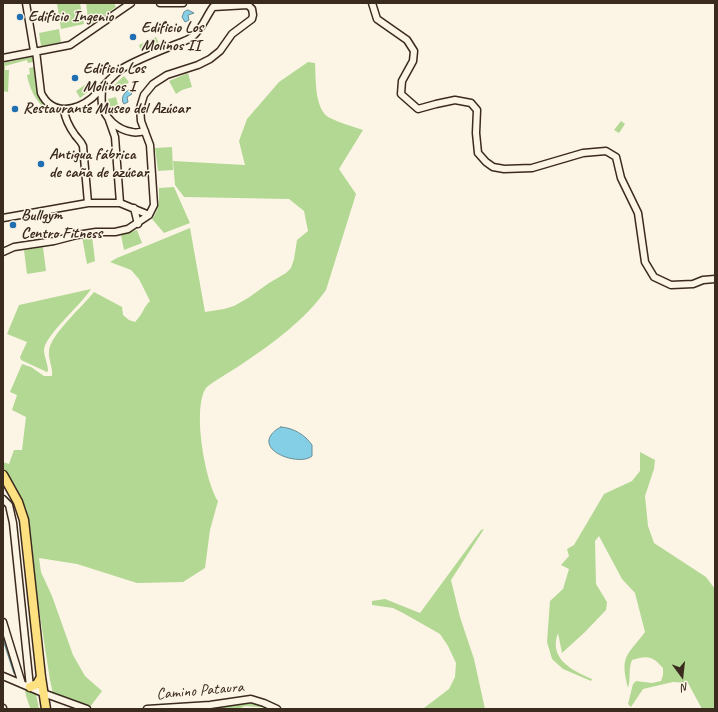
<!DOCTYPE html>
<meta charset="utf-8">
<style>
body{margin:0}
#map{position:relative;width:718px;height:712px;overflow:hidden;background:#fcf5e5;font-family:Caveat,sans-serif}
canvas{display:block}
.frame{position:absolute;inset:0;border:4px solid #3b2a1e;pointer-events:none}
.north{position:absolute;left:662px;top:656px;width:40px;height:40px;-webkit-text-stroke:3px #fcf5e5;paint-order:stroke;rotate:165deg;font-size:11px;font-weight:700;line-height:16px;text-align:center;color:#3b2a1e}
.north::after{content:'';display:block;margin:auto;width:14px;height:18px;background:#3b2a1e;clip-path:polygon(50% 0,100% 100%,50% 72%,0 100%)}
</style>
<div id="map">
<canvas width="718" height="712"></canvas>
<div class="frame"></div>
<div class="north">N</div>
</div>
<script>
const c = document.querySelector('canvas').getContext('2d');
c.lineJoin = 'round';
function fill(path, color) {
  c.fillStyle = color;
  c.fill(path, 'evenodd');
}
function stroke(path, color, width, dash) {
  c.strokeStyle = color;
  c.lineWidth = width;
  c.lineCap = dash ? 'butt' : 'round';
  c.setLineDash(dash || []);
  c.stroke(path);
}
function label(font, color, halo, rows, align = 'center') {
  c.font = font + ' Caveat,sans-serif';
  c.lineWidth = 3;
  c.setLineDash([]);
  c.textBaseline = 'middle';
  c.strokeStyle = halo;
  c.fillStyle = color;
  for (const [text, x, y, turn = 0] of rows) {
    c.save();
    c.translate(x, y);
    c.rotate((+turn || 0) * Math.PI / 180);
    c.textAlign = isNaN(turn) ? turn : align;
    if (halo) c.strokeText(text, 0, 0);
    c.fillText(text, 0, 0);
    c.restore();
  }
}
fill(new Path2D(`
 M63 3H80L84 24 61 29 57 4Z
 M86 3H114L116 7 89 26Z
 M59 29 61 42 41 46 39 33Z
 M156 37 159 44 141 51 139 45Z
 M31 57 33 58V62L28 63 27 60 5 66V70H9L8 92 3 91V63Z
 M308 62 315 63C316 78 314 110 330 118 340 123 352 126 363 130L339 169 356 194 326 290C305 320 272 344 242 364 235 369 209 384 206 388 192 408 205 481 218 501L210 530 205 568 183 582 137 583 77 564 39 558 41 572 52 596 73 655 85 676 102 691 90 707 53 694 50 680 38 603 30 529 26 508 3 467V462L9 464 14 450H22L26 417 12 410 17 395 10 392 22 364 31 367 44 376H52C53 367 48 359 49 351 50 335 83 306 94 292L122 307 123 315 129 320 135 322C143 314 143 308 150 301L139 279 131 270 110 262 117 258 190 228 205 312 224 309 234 306 248 298 269 283 286 273 291 268 294 259 297 240 308 231 304 211 289 199 184 197 175 185 173 161 245 165 239 141 247 119 279 82Z
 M34 67C36 82 34 98 48 108L47 110C36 103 29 87 27 75L30 74 29 68Z
 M188 73 192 87 182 90 176 94 169 81Z
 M124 76 129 82 118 92 112 87Z
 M89 82 93 88 80 98 76 91Z
 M116 97 120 112 112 114 108 99Z
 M621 121 625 124 619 133 614 130Z
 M172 147 173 170 158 171 155 148Z
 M174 187 190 223 164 233 152 219C160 209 159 200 159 188Z
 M137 230 142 243 124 250 121 235Z
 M92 236 95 261 87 264 82 237Z
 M43 247 46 271 27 274 24 250Z
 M91 289C82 304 44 336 44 350 44 357 48 364 48 371L47 372 21 360 20 357 27 342 7 334 19 305Z
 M640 452 655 460 654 469 645 496 648 526 654 543 706 577 715 589V709H702L688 683 673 682 643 689 631 707 628 704 633 684 636 681 652 683 661 681 663 675V668C653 656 647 655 632 660 628 669 631 679 628 688 620 656 626 657 645 632L635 593 622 579 599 536 595 541 596 584 607 602 606 610 585 632 562 653 558 633C548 659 573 671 592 679L591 681 563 669 552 659 547 642 550 601 563 589 569 569 561 565 569 556 567 549 574 545 604 494 632 481 640 471Z
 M484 529 451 580 460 617 474 659 485 709H425L424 708 449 689 455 677 456 663 448 646 440 634 403 613 393 608 372 605V601L385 599 420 613 481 530Z
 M25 690 36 694 39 709H31C29 706 25 693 25 690Z
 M250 702 272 708 245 706 238 709H214L217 707Z`), '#b2d893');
const water = new Path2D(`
 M188 10 194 13 188 15 189 20 185 22 182 17 184 12Z
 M129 90 132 94 127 97 128 102 124 104C120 99 124 92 129 90Z
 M281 427C294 428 305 435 312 445V456C301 466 259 453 271 435 274 431 277 429 281 427Z`);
fill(water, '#85cfe6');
stroke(water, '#678d96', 1);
stroke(new Path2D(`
 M3 639 14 673`), '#678d96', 1.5);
const minor = new Path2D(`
 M26 3 34 51
 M160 3H183
 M372 3 377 19 407 40 414 51 413 61 402 81 401 94 418 109 436 104 455 100 471 103 477 110 476 133 478 153 486 162 493 167 504 169 532 168 583 153 606 151 616 157 621 178 638 213 645 262 654 277 671 285 693 284 703 280 715 279
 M3 58 70 45 131 3
 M102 88C102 93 101 99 102 104 104 118 118 130 132 132 136 133 141 132 145 131
 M64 110C65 118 70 128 75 135 78 139 81 141 83 146L88 203
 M109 120 115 137 120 203
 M134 208 138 224
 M3 218 88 203H120L149 215
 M3 252 14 247 54 241 77 235 96 232H115L128 229 149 215 154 205 150 145 141 121 140 108 144 95 153 84 167 75 198 65 210 59 220 51 232 34 252 19 253 15 252 9 248 5 213 7C205 18 203 28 192 37 185 42 175 44 167 48 152 54 137 60 123 68 111 76 103 88 92 98 76 111 52 116 41 93L36 51
 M3 499 9 505 13 523 30 687
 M3 622 22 684
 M3 676 43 693 87 709
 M3 708V709
 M147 709 210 705 251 699 264 703 277 709`);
const major = new Path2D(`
 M3 475 18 502 24 520 41 677 46 709
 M30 687 37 684 41 677`);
stroke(minor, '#3b2a1e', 9);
stroke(major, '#3b2a1e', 11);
stroke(minor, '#fcf5e5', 6);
stroke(major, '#fde080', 8);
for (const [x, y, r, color] of [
 [20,17,4,"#1f6fb2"],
 [133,37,4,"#1f6fb2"],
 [75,78,4,"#1f6fb2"],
 [15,109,4,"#1f6fb2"],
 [41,164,4,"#1f6fb2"],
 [13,225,4,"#1f6fb2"]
]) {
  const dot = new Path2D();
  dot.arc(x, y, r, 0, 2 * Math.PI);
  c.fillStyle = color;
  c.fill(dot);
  stroke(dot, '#fcf5e5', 1.5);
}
label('bold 16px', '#3b2a1e', '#fcf5e5', [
 ["Edificio Ingenio",28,17],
 ["Edificio Los",141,28],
 ["Molinos II",141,46],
 ["Edificio Los",83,69],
 ["Molinos I",83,87],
 ["Restaurante Museo del Azúcar",23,109],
 ["Antigua fábrica",49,155],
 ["de caña de azúcar",49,173],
 ["Bullgym",21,216],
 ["Centro Fitness",21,234]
], 'left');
label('16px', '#3b2a1e', '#fcf5e5', [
 ["Camino Pataura",200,691,-5]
]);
</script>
